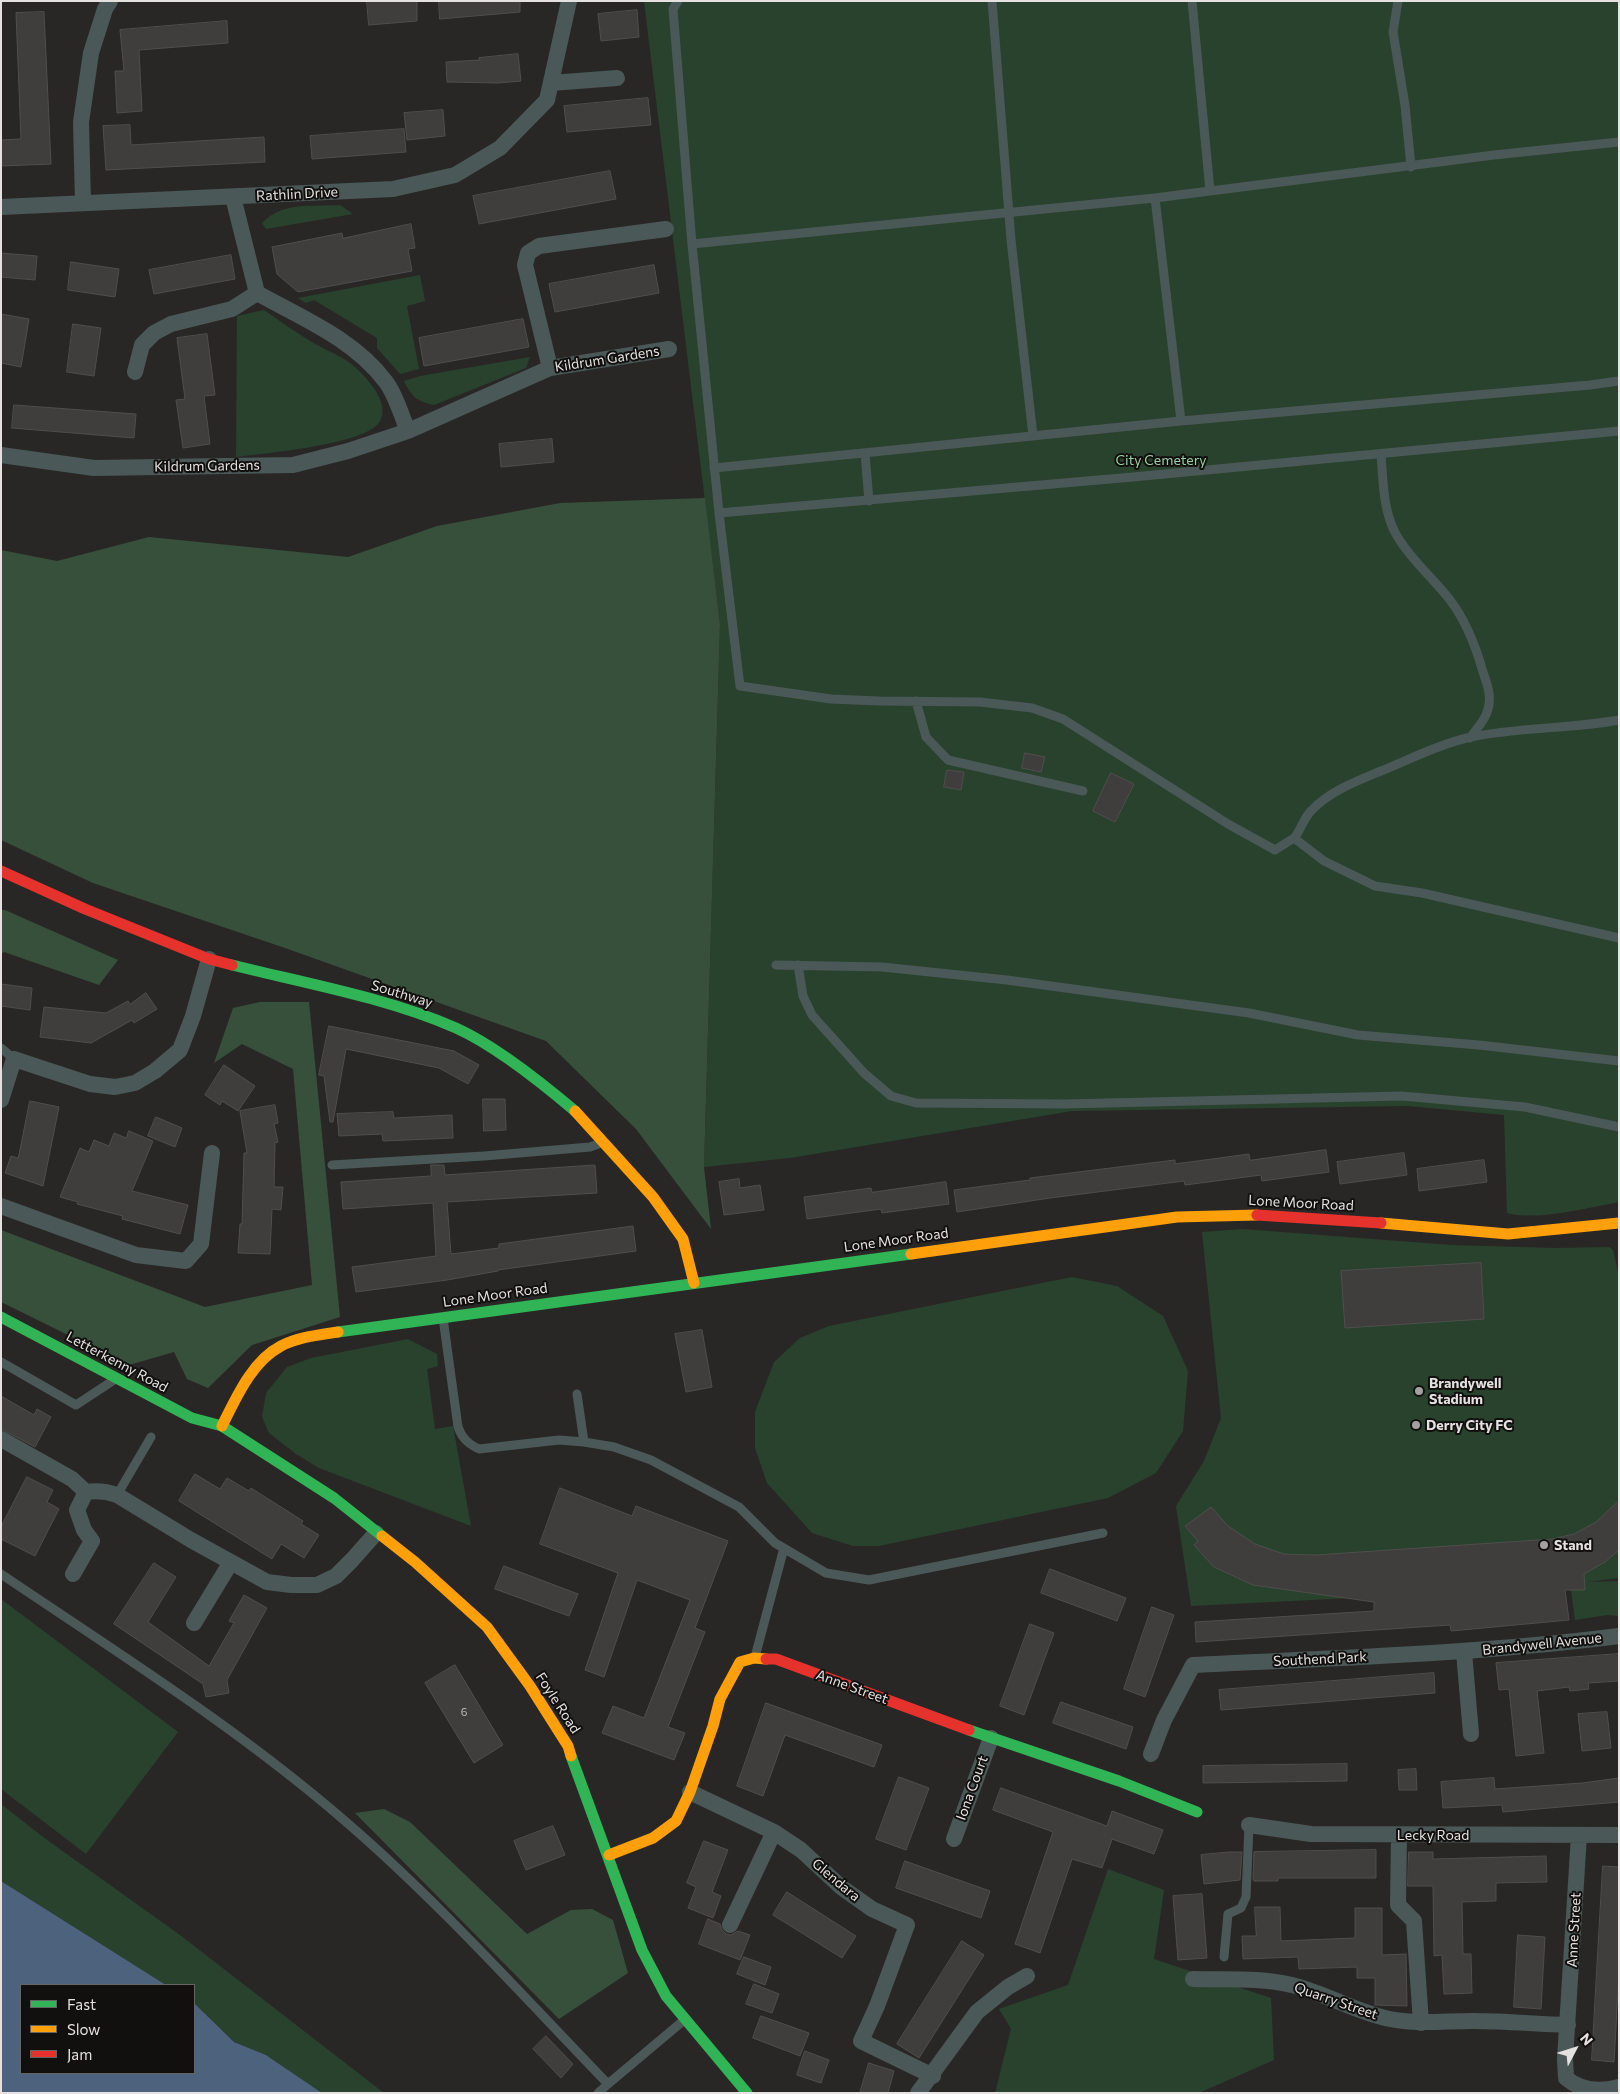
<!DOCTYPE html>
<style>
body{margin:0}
#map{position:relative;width:1620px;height:2094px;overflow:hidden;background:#292726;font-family:Commissioner,sans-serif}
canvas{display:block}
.frame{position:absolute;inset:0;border:2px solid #e4e1e0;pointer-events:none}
.legend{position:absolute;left:20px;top:1984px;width:175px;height:90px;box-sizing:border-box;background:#11100f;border:1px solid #656463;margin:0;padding:6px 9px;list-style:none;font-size:15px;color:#e4e1e0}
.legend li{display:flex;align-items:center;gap:10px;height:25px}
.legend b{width:25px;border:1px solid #656463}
.north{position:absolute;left:1550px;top:2024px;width:50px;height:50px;-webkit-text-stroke:4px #11100f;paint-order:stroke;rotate:50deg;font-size:14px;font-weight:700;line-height:20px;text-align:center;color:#e4e1e0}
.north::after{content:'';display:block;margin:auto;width:18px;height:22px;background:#e4e1e0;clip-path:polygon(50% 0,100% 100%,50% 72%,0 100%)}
</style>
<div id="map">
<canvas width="1620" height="2094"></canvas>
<div class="frame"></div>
<ul class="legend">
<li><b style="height:6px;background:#30b455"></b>Fast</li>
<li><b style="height:6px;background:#ff9f0a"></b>Slow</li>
<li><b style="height:6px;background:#e5322d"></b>Jam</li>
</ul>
<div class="north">N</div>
</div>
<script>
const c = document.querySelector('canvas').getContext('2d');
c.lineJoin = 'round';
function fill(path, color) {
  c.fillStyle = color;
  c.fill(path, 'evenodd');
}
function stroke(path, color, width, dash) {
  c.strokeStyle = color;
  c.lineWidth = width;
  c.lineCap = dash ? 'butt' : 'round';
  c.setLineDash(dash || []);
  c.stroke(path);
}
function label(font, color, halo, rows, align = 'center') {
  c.font = font + ' Commissioner,sans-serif';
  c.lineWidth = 4;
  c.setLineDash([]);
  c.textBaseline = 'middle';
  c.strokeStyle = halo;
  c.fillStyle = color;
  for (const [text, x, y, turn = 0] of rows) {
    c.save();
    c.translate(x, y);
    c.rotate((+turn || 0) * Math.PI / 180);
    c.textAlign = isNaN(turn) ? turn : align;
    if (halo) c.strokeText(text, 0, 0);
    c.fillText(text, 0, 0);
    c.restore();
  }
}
fill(new Path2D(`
 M644 1H1619V1202C1587 1208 1537 1221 1507 1213L1504 1115 1408 1106 1072 1111 790 1158 704 1167 720 624Z
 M340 205 353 214 266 229 262 223C283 201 311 207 340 205Z
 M420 275 425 301 407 306 419 369 400 374 377 348V338L314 300 306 303 298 298Z
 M264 310C281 322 297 333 315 344 328 351 344 357 355 367 368 379 394 407 377 425 357 445 267 453 236 457L237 316Z
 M530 357 526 368 434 405C416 401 412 397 404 381L420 376Z
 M1242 1229 1451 1245 1555 1248 1609 1247 1613 1250 1619 1276V1578L1587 1582 1619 1581V1616L1607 1615 1575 1620 1570 1582 1332 1599 1191 1606 1176 1506 1204 1461 1221 1418 1202 1232Z
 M1072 1277 1117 1286 1163 1316 1188 1371 1183 1431 1156 1473 1108 1498 879 1546H853L812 1533 767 1483 755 1448V1412L774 1362 800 1338 829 1326Z
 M408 1339 437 1354 438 1366 427 1369 435 1429 453 1426 471 1526 319 1468 296 1454 269 1433 262 1417 266 1393 287 1367 311 1358Z
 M1 1599 178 1732 86 1854 1 1789Z
 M1 1804 43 1837 180 1935 384 2093H322L266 2055 234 2042 194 2003V1985H166L1 1881Z
 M1108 1869 1164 1890 1154 1959 1271 1998 1274 2060 1199 2093H995L1011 2029 999 2009 1068 1985Z`), '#29422e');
fill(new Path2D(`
 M705 498 720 624 704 1167 711 1229 636 1129 546 1041 285 948 93 883 1 840V550L57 561 149 537 348 557 437 526 560 503Z
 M1 910H5L118 960 99 985 4 952 1 954Z
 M260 1002H309L340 1317 252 1345 208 1388 187 1379 174 1352 129 1365 1 1302V1230L205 1307 312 1285 293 1069 242 1044 214 1063 233 1008Z
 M384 1809 410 1822 527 1934 571 1910 592 1909 613 1920 628 1973 559 2019 355 1813Z`), '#37503c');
fill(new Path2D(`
 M1 1881 166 1985H21V2073H194V2003L234 2042 266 2055 322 2093H1Z`), '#4d627c');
const building = new Path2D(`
 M367 1H417V21L369 25Z
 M439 1H520V12L440 19Z
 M637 10 639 37 601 41 598 14Z
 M44 12 51 164 1 166V140L21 139 16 13Z
 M227 21 228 43 139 50 142 111 117 113 115 71H124L120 30Z
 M518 54 521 81 498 83 447 82 446 62 480 60 479 58Z
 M648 98 651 125 567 132 564 106Z
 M443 110 445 136 407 140 404 113Z
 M130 125 131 145 264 137 265 162 106 170 103 126Z
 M404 129 406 152 312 159 310 136Z
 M610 171 616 199 479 224 473 196Z
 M411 224 415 248 408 249 412 271 298 292 277 274 272 247 342 233 343 238Z
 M1 253 37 256 35 280 1 277Z
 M231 255 235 279 154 294 149 270Z
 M71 262 119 269 115 297 68 290Z
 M654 265 659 293 555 312 549 284Z
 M1 314 29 319 21 367 1 363Z
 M523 319 529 347 424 366 419 338Z
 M73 324 101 328 94 376 67 372Z
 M207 334 215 395 204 396 210 444 183 448 176 400 185 399 177 338Z
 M14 405 136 414 134 438 12 428Z
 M552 439 554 462 501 467 499 444Z
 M1025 753 1045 757 1041 772 1022 768Z
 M947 770 964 772 961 790 944 787Z
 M1111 773 1134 784 1115 822 1093 811Z
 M1 984 32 988 30 1010 1 1006Z
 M146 993 157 1009 134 1023 132 1020 91 1043 40 1037 44 1007 106 1013 128 1001 130 1004Z
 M329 1026 454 1051 479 1065 468 1084 439 1068 346 1049 333 1122H330L324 1076 319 1075Z
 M224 1065 255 1086 238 1111 222 1101 220 1105 205 1095Z
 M483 1099H505L506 1130 484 1131Z
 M30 1101 59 1107 43 1186 5 1173 11 1156 18 1158Z
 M275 1105 278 1123 274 1124 278 1142 275 1143 274 1187H283L281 1210 272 1209 270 1254 238 1253 240 1224H242L244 1153H247L240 1111Z
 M393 1112 394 1118 452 1115 453 1138 383 1141 382 1134 339 1136 337 1114Z
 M156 1117 182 1128 175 1147 148 1136Z
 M129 1131 153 1141 132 1191 188 1205 180 1234 122 1219 123 1216 77 1204 78 1202 60 1197 80 1148 89 1152 94 1140 109 1146 114 1133 126 1138Z
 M1326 1150 1329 1172 1262 1181 1261 1175 1185 1185 1184 1181 1050 1198 957 1212 954 1190 1030 1180V1178L1175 1160V1164L1249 1154 1250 1160Z
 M1404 1153 1407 1175 1340 1184 1337 1162Z
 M1484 1160 1487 1182 1419 1191 1417 1169Z
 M431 1165H444L445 1175 595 1165 597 1193 447 1202 451 1254 499 1248V1244L633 1226 636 1251 498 1270V1271L447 1280 356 1292 352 1267 436 1256 433 1203 343 1209 341 1182 431 1176Z
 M739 1179 740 1188 760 1185 764 1210 724 1215 719 1182Z
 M946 1182 949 1204 882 1213 881 1209 807 1219 804 1197 871 1188 872 1192Z
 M1481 1263 1484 1319 1345 1328 1341 1271Z
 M702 1330 712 1387 686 1392 675 1334Z
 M1 1396 34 1415 37 1409 51 1417 35 1447 1 1429Z
 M195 1474 220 1489 227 1478 249 1491 251 1488 303 1521 301 1524 319 1535 304 1558 281 1544 272 1559 179 1501Z
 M27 1477 53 1490 47 1502 59 1509 35 1556 1 1539V1527Z
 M560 1488 632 1516 636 1506 728 1541 695 1628 705 1632 668 1727 685 1733 674 1760 602 1733 613 1706 644 1718 690 1600 637 1580 604 1677 585 1670 618 1573 540 1544Z
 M1619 1501V1550L1605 1562 1584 1574 1585 1590H1565L1569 1620 1451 1631 1450 1625 1196 1642 1195 1622 1374 1611V1602L1253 1585 1214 1567 1194 1545 1198 1541 1185 1526 1211 1507 1228 1526 1255 1544 1284 1554 1316 1555 1552 1539 1574 1534 1596 1522Z
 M154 1563 176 1577 148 1622 209 1666 234 1623 229 1621 244 1595 267 1608 227 1680 229 1693 206 1697 203 1684 114 1624Z
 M504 1566 578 1594 569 1616 495 1589Z
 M1050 1569 1126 1598 1117 1621 1041 1593Z
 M1152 1607 1174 1615 1145 1697 1124 1689Z
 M1030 1624 1054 1633 1024 1715 1000 1706Z
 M1619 1654V1681L1588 1683 1589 1689 1570 1691 1569 1687 1537 1691 1544 1753 1516 1756 1509 1689 1499 1690 1496 1663Z
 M455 1665 503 1745 474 1763 425 1683Z
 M1434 1673 1435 1693 1221 1710 1219 1690Z
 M1061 1702 1133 1727 1126 1749 1053 1723Z
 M766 1703 882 1745 874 1767 785 1735 763 1796 737 1786Z
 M1607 1712 1611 1748 1582 1751 1578 1714Z
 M1347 1764V1781L1203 1783V1766Z
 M1416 1769 1417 1790H1399L1398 1770Z
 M899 1777 929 1788 906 1850 876 1839Z
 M1494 1778 1495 1789 1582 1783 1619 1778V1802L1503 1812 1502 1805 1443 1808 1441 1782Z
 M1001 1788 1107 1826 1112 1811 1163 1830 1154 1854 1112 1839 1102 1868 1072 1859 1040 1953 1015 1944 1053 1832 993 1810Z
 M553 1826 565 1855 526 1870 514 1841Z
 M704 1841 728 1850 712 1892 721 1896 713 1918 688 1908 696 1887 687 1883Z
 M1376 1850V1878H1278V1881H1254L1253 1879 1254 1852Z
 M1229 1852H1242L1240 1880 1204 1884 1201 1855Z
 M1409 1852H1433V1859L1546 1856 1547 1882 1496 1883V1901L1462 1902 1463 1954H1471L1472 1993 1444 1994 1442 1955 1434 1956 1433 1886H1408Z
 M905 1861 990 1891 981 1918 896 1888Z
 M1603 1866 1619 1867V1973L1614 2062 1592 2060Z
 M787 1892 856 1936 842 1958 773 1915Z
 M1202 1894 1207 1958 1178 1960 1173 1896Z
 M1255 1907H1280L1281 1941 1355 1938V1908H1382V1955L1406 1954 1407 2006 1375 2005V1978H1357V1967L1299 1969 1298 1957 1243 1959 1242 1936H1256Z
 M708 1919 720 1924 722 1930 726 1934 731 1935 738 1931 750 1935 740 1960 699 1944Z
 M1518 1935 1545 1937 1541 2009 1514 2007Z
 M962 1941 984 1955 919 2058 897 2044Z
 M744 1957 771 1967 765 1985 737 1974Z
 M754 1984 779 1994 772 2013 746 2004Z
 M761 2016 809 2033 800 2056 753 2038Z
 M546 2036 573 2064 561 2078 533 2049Z
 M805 2051 829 2060 821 2083 797 2075Z
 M869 2063 894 2071 888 2093H860Z`);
fill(building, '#3f3e3d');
stroke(building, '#4f4e4c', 1);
stroke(new Path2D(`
 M678 1 673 9 692 244
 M992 1 1011 240 1033 436
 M1192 1 1210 191
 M1398 1 1393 32 1405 105 1411 167
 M1619 142 1494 155 1155 198 692 244 719 513 1133 477 1619 431
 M1155 198 1181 421
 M865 453 869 501
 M1381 454C1383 480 1383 513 1397 536 1411 560 1433 578 1450 600 1466 621 1476 647 1483 672 1487 684 1492 696 1488 709 1486 720 1476 729 1470 738
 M714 468 1181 421 1590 385 1619 381
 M719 513 740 686 831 699 879 701 980 702 1032 708 1063 719 1228 824 1275 850 1294 838
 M916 701 926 737 948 760 1083 791
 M1619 720C1570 729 1520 727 1471 737 1440 744 1410 759 1381 771 1357 781 1330 791 1312 810 1304 817 1301 830 1294 838L1324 861 1375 886 1422 893 1619 938
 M776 965 882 967 1007 980 1249 1013 1358 1035 1479 1045 1619 1061
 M798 965 803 996 812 1015 864 1073 891 1096 916 1103 1064 1104 1402 1096 1525 1107 1619 1127
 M1 1048 14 1059
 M332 1165 484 1156 590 1147 601 1143
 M443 1318 458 1427C462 1438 468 1444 479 1449L559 1440 584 1442 614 1447 651 1460 739 1507 775 1543 826 1573 869 1580 1103 1533
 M1 1362 76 1405 114 1380
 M577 1394 584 1442
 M117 1495 151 1437
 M1 1574C118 1653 239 1729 345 1821 439 1902 522 1995 608 2084L683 2021
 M755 1657 784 1548
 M1224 1957 1228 1914 1241 1908 1246 1897 1249 1825
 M598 2093 608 2084`), '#4b5858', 9);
stroke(new Path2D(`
 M551 83 617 78
 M233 197 257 293
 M83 203 81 122 91 53 105 9 110 1
 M1 207 393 189 455 175 500 148 547 100 569 1
 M550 368 525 265 528 253 539 246 666 229
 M135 372 142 345 154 333 171 324 232 309 257 293C302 318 354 339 386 382 396 395 401 415 408 431
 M1 455 94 468 293 465 348 451 408 431 550 368 669 349
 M1 1100 14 1059 90 1084 115 1087 135 1083 155 1071 180 1050 193 1016 209 959
 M1 1206 136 1255 186 1261 201 1244 212 1153
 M1 1439 72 1479 86 1492
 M73 1574 92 1541 84 1530 77 1510 86 1492C98 1490 106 1491 117 1495L191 1540 267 1582 291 1585H317L336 1576 352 1560 376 1533
 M194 1623 231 1562
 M1464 1652 1471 1734
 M1151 1754 1164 1720 1193 1665C1335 1658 1477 1654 1619 1636
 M690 1792 774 1832 801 1850 841 1887 872 1909 907 1925 877 2006 861 2041 933 2076
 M1249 1825 1311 1834 1619 1835
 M1399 1835 1398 1905 1414 1921 1421 2023
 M1579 1835 1565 2059 1566 2078C1581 2091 1600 2092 1619 2087
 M954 1839 991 1738
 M730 1925 774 1832
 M1193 1979C1225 1980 1260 1977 1292 1985 1324 1993 1352 2010 1385 2018 1414 2025 1443 2021 1473 2021 1504 2021 1536 2024 1568 2025
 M918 2093 977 2012 1008 1987 1027 1976`), '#4b5858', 16);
stroke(new Path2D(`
 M232 965C305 983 388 998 456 1028 496 1046 542 1083 575 1111
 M1 1317 192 1418 222 1426 334 1498 382 1536
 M338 1332 911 1254
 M969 1730 1119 1781 1197 1812
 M571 1756 642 1950 666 1996 747 2093`), '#30b455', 11);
stroke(new Path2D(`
 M575 1111 653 1197 683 1239 694 1283
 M1381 1223 1508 1234 1619 1223
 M911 1254 1177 1217 1257 1215
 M222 1426C236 1398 252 1361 281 1346 298 1337 319 1335 338 1332
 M382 1536 415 1562 487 1627 530 1686 568 1746 571 1756
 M609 1855 653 1838 676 1821 690 1792 713 1726 720 1699 740 1662 754 1658 766 1659`), '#ff9f0a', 11);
stroke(new Path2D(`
 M1 871 85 909 209 959 232 965
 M1257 1215 1381 1223
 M766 1659H776L969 1730`), '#e5322d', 11);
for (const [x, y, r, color] of [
 [1419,1391,5,"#a3a09f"],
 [1416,1425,5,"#a3a09f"],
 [1544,1545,5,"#a3a09f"]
]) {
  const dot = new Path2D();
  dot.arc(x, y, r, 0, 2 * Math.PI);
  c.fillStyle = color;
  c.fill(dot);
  stroke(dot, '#11100f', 2);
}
label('11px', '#bbb8b7', null, [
 ["6",464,1712]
]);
label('14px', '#e4e1e0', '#11100f', [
 ["Rathlin Drive",297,194,-3],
 ["Kildrum Gardens",607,359,-9],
 ["Kildrum Gardens",207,466,-1],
 ["Southway",402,994,17],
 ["Lone Moor Road",1301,1203,3],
 ["Lone Moor Road",896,1240,-8],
 ["Lone Moor Road",495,1295,-8],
 ["Letterkenny Road",117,1362,28],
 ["Brandywell Avenue",1542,1644,-6],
 ["Southend Park",1320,1659,-3],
 ["Anne Street",852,1687,20],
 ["Foyle Road",558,1703,57],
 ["Iona Court",972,1788,-70],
 ["Lecky Road",1433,1835],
 ["Glendara",836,1880,40],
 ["Anne Street",1574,1930,-87],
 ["Quarry Street",1336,2001,19]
]);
label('14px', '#99cea2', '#11100f', [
 ["City Cemetery",1161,460]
]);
label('bold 14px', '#e4e1e0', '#11100f', [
 ["Brandywell",1429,1383],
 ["Stadium",1429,1399],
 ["Derry City FC",1426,1425],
 ["Stand",1554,1545]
], 'left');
</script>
